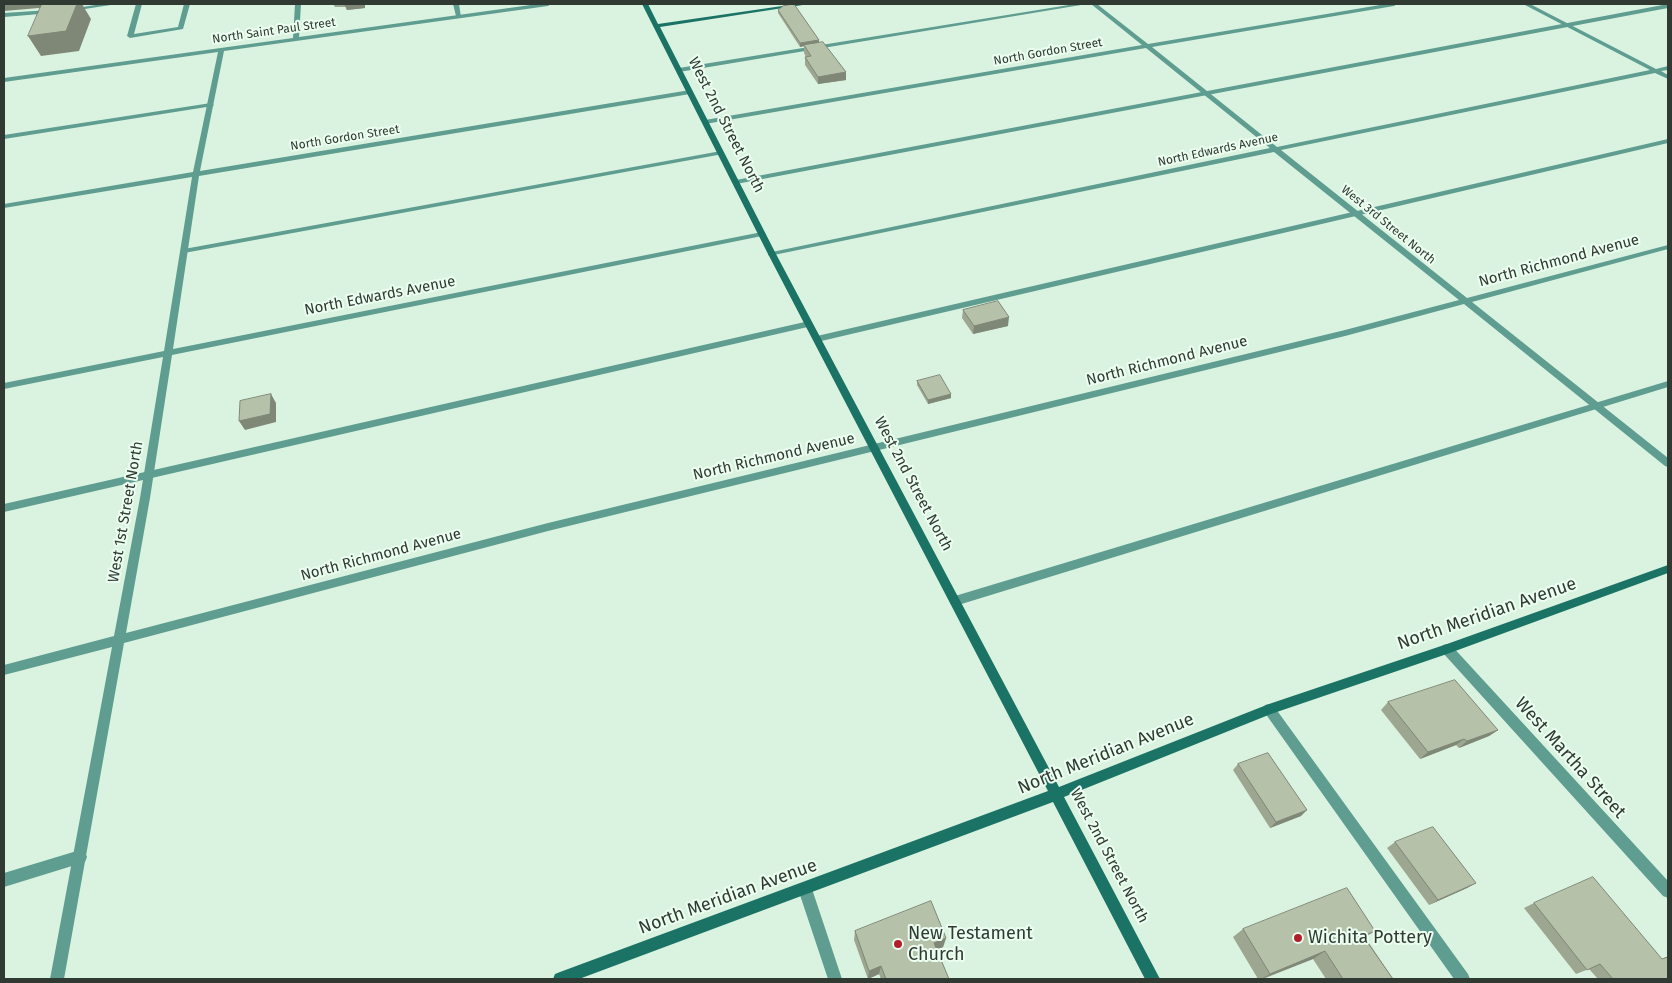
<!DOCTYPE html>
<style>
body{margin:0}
#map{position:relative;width:1672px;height:983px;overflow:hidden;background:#daf3e0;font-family:"Fira Sans",sans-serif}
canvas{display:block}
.frame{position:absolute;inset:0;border:5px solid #303a33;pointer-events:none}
</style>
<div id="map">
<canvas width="1672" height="983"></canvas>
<div class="frame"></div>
</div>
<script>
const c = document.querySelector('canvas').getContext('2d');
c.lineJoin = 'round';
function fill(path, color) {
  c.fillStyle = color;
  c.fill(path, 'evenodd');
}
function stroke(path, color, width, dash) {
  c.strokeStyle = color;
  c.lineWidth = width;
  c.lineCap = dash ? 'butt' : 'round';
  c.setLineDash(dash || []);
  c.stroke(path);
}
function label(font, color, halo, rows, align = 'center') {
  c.font = font + ' "Fira Sans",sans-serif';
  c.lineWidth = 4;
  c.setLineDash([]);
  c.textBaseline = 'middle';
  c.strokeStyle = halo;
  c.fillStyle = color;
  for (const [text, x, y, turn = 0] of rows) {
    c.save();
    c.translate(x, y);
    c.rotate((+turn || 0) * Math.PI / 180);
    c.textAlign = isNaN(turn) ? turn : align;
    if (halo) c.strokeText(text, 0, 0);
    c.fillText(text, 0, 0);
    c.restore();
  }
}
fill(new Path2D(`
 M102 4H117L72 11 69 9Z
 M136 4H142L134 34 178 27 184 4H190L183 29 130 38 127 36Z
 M453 4H459L461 17 456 16Z
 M1075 4H1087L679 72 676 70 679 68Z
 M1668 4V8L736 184 732 182 736 180Z
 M50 10 52 11V13L4 17V13Z
 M211 103 214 105 213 106 4 139V135Z
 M1668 139V143L817 342 813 339 817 336Z
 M721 151 723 152V154L184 253 180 251 184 249Z
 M809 321 813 324 812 326 4 512V504Z
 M1668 381V387L955 606 951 604 950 601 951 598 955 596Z
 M1269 704 1273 705 1468 974 1470 979H1454L1265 713 1263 709 1265 705Z
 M80 850 85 852 87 857 85 862 4 887V873Z
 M805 882 810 884 812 889 842 979H828L798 889 800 884Z`), '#5e9d90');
fill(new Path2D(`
 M295 4H301L299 37 538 4H551L548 6 224 51 200 171 690 90 693 92 690 94 199 176 173 349 762 232 766 234 762 236 172 355 150 498 126 633 548 523 1345 330 1459 300 1274 152 769 256 768 254 772 252 1270 148 1146 48 705 124 702 122 705 120 1142 45 1091 4H1097L1148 44 1386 4H1397L1394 6 1152 47 1277 147 1650 70 1523 4H1530L1656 69 1668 66V70L1661 71 1668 75V79L1655 73 1281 150 1467 298 1668 245V249L1472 302 1668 458V467L1665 466 1464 304 1345 336 548 531 124 643 64 979H50L112 647 4 675V665L114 636 140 498 163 357 4 389V383L164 351 192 177 4 208V204L193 172 218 52 4 82V78L293 38Z
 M1447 644 1451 645 1668 881V898L1663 896 1443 653 1441 649 1443 645Z`), '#5e9d90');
fill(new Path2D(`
 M642 4H648L658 24 796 4H809L660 27 776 254 1059 787 1269 704 1447 644 1668 565V573L1447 654 1271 714 1064 797 1160 979H1145L1053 802 579 979H553L555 974 560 972 1048 791 768 254Z`), '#1b7365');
fill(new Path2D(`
 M333 4H365V8L347 10 346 7H335Z
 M778 10 819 43 846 72V80L818 84 805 65V57H806L804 53V46L800 47 778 13Z
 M963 310 1008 326 973 334 962 318Z
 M917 381 951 394V398L928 404 917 385Z
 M1388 702 1498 730 1489 736 1459 748 1456 745 1420 759 1381 710Z
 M1238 764 1301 816 1270 828 1233 770Z
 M1395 842 1476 883 1467 888 1429 905 1387 848Z
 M1534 903 1662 959 1668 956V979H1598L1589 969 1576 974 1524 908Z
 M1243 929 1365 937 1393 979H1326L1313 959 1263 979H1258L1233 937Z
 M855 931 946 938 943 947 937 950 949 979H881L879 974 868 979 854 940Z`), '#9da691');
fill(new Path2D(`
 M4 4H63L62 6 4 11Z
 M77 4H82L91 19 79 51 41 56 28 36Z
 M344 4H365V8L347 10Z
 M819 40V43L800 47V43Z
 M846 72V80L818 84V77Z
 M1009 317 1008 326 973 334 974 326Z
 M271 394 276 403V422L245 430 239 421Z
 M951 394V398L928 404V400Z
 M1498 730 1489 736 1459 748 1467 741Z
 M1464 739 1456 745 1420 759 1428 752Z
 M1307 810 1301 816 1270 828 1276 822Z
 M1476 883 1467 888 1429 905 1438 900Z
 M1375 931 1362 939 1363 936Z
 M946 938 943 947 931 952 934 943Z
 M1325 951 1313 959 1261 979 1270 974Z
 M881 966 879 974 868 979 869 971Z`), '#7f8776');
const building = new Path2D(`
 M42 4H77L66 31 28 36Z
 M794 4 819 40 800 43 778 10 783 6Z
 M823 42 846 72 818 77 805 57 811 56 804 45Z
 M998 301 1009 317 974 326 963 310Z
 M940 375 951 394 928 400 917 381Z
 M271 394 270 414 239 421 240 401Z
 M1455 680 1498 730 1467 741 1464 739 1428 752 1388 702Z
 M1268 753 1307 810 1276 822 1238 764Z
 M1433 827 1476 883 1438 900 1395 842Z
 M1593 877 1662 959 1668 957V979H1613L1600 964 1587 970 1534 903Z
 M1347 888 1375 931 1363 936 1393 979H1343L1325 951 1270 974 1243 929Z
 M931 901 946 938 934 943 949 979H886L881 966 869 971 855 931Z`);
fill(building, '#b6c1a9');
stroke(building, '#7f8776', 1);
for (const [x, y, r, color] of [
 [1298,938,5,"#b11f2b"],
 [898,944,5,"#b11f2b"]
]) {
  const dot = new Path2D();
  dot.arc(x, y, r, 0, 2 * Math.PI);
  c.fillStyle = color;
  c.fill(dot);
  stroke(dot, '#ebfef0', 2);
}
label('12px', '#303a33', '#ebfef0', [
 ["North Saint Paul Street",274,31,-8],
 ["North Gordon Street",1048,52,-10],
 ["North Gordon Street",345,138,-9],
 ["North Edwards Avenue",1218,150,-12],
 ["West 3rd Street North",1388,225,39]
]);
label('15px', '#303a33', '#ebfef0', [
 ["West 2nd Street North",726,125,63],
 ["North Richmond Avenue",1559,261,-15],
 ["North Edwards Avenue",380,296,-11],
 ["North Richmond Avenue",1167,361,-14],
 ["North Richmond Avenue",774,457,-13],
 ["West 2nd Street North",913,484,62],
 ["West 1st Street North",126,512,-80],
 ["North Richmond Avenue",381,555,-15],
 ["West 2nd Street North",1109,856,62]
]);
label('18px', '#303a33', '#ebfef0', [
 ["North Meridian Avenue",1487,614,-19],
 ["North Meridian Avenue",1106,754,-22],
 ["West Martha Street",1570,758,48],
 ["North Meridian Avenue",728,897,-20]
]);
label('18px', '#303a33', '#ebfef0', [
 ["New Testament",908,934],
 ["Church",908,955],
 ["Wichita Pottery",1308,938]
], 'left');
</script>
